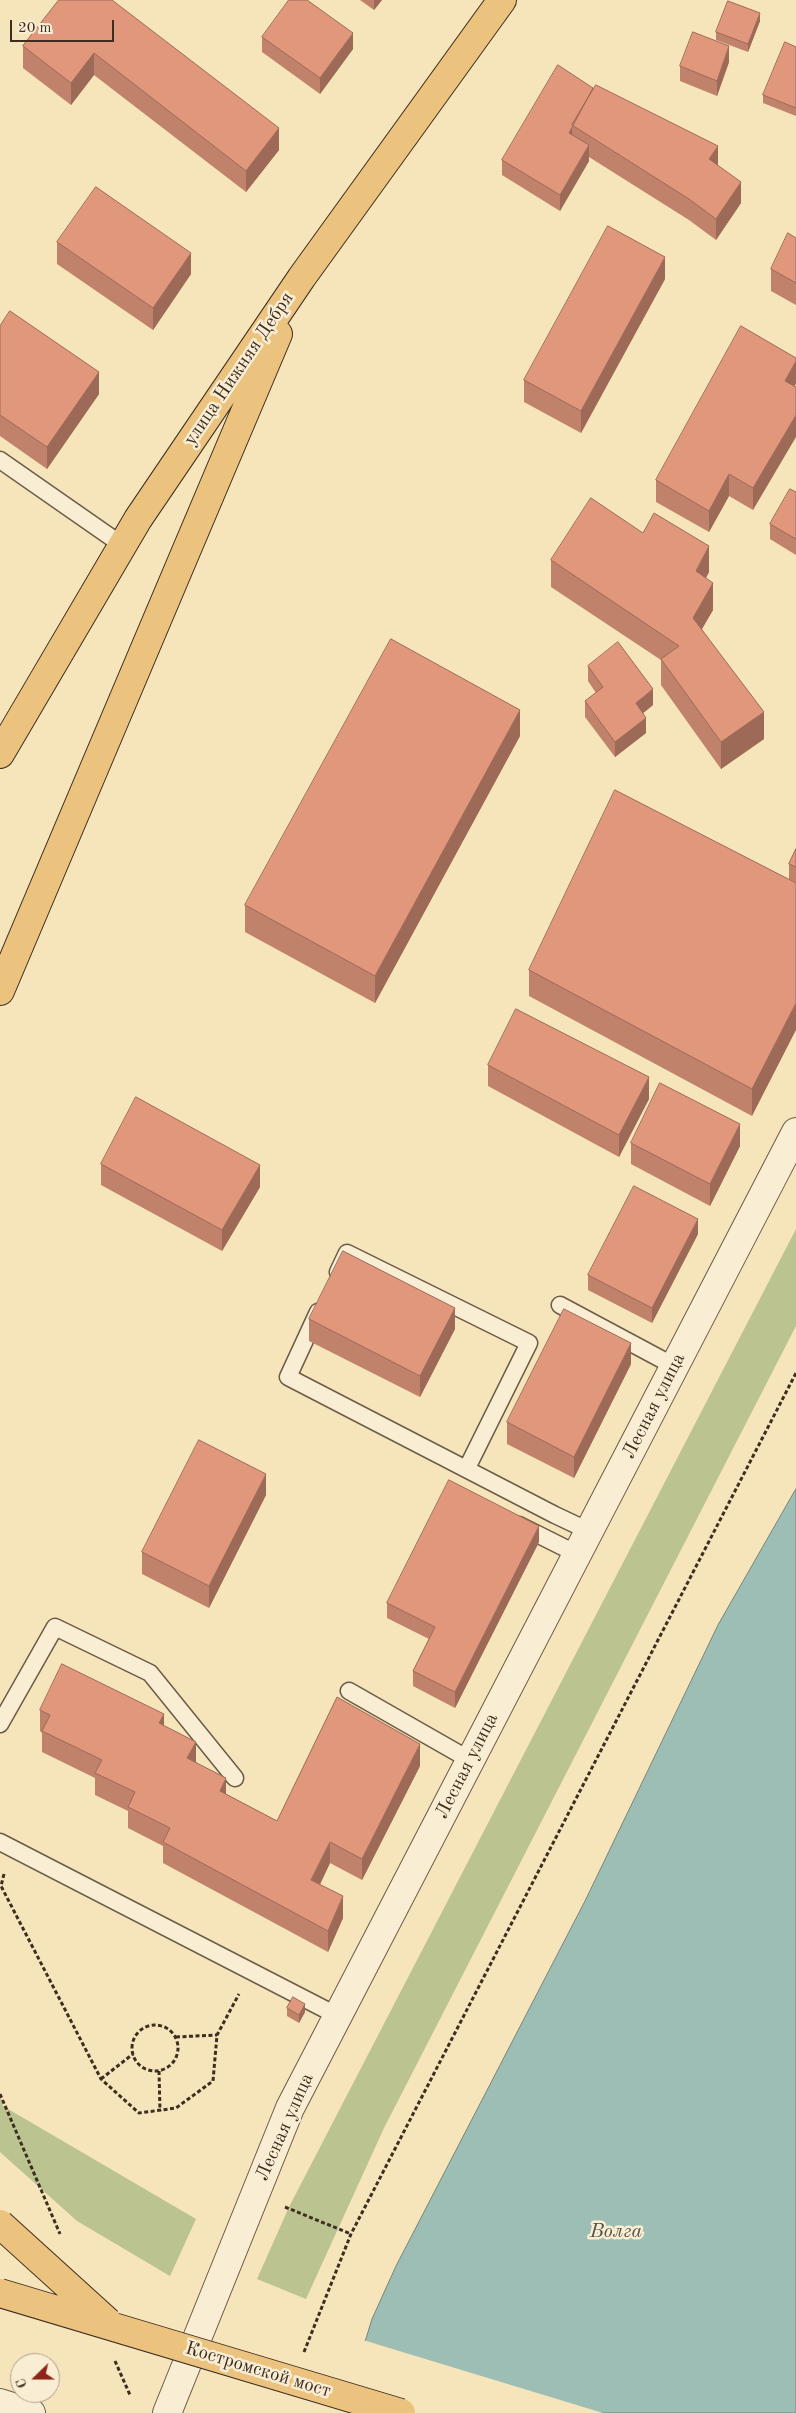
<!DOCTYPE html>
<meta charset="utf-8">
<style>
body{margin:0}
#map{position:relative;width:796px;height:2413px;overflow:hidden;background:#f6e4bb;font-family:"Old Standard TT",serif}
canvas{display:block}
.north{position:absolute;left:10px;top:2353px;width:50px;height:50px;box-sizing:border-box;background:#f9edd3;border:1px solid #aea18b;border-radius:50%;rotate:248deg;font-size:14px;font-weight:700;line-height:20px;text-align:center;color:#3e2e20}
.north::after{content:'';display:block;margin:auto;width:18px;height:22px;background:#8f2418;clip-path:polygon(50% 0,100% 100%,50% 72%,0 100%)}
.scale{position:absolute;left:10px;top:20px;width:104px;height:22px;box-sizing:border-box;border:2px solid #3e2e20;border-top:0;padding-left:6px;font-size:15px;line-height:18px;white-space:nowrap;color:#3e2e20;-webkit-text-stroke:4px #f9edd3;paint-order:stroke}
</style>
<div id="map">
<canvas width="796" height="2413"></canvas>
<div class="north">С</div>
<div class="scale">20 m</div>
</div>
<script>
const c = document.querySelector('canvas').getContext('2d');
c.lineJoin = 'round';
function fill(path, color) {
  c.fillStyle = color;
  c.fill(path, 'evenodd');
}
function stroke(path, color, width, dash) {
  c.strokeStyle = color;
  c.lineWidth = width;
  c.lineCap = dash ? 'butt' : 'round';
  c.setLineDash(dash || []);
  c.stroke(path);
}
function label(font, color, halo, rows, align = 'center') {
  c.font = font + ' "Old Standard TT",serif';
  c.lineWidth = 5;
  c.setLineDash([]);
  c.textBaseline = 'middle';
  c.strokeStyle = halo;
  c.fillStyle = color;
  for (const [text, x, y, turn = 0] of rows) {
    c.save();
    c.translate(x, y);
    c.rotate((+turn || 0) * Math.PI / 180);
    c.textAlign = isNaN(turn) ? turn : align;
    if (halo) c.strokeText(text, 0, 0);
    c.fillText(text, 0, 0);
    c.restore();
  }
}
fill(new Path2D(`
 M796 1229V1326L384 2128 306 2299 257 2279 289 2207Z
 M0 2095 3 2106 196 2219 170 2276 77 2221 0 2152Z`), '#bbc491');
const water = new Path2D(`
 M796 1489V2413H343L372 2319 396 2266 585 1901 718 1625Z`);
fill(water, '#9dbeb5');
stroke(water, '#778479', 1);
fill(new Path2D(`
 M363 2340 603 2413H341Z`), '#f6e4bb');
const lane = new Path2D(`
 M0 460 122 545
 M338 1272 347 1253 529 1343 467 1468
 M560 1305 674 1366
 M318 1312 288 1377 555 1515 589 1531
 M519 1525 577 1554
 M349 1691 470 1760
 M0 1724 55 1627 150 1673 235 1778
 M0 1842 338 2016`);
const street = new Path2D(`
 M0 2403 31 2413
 M167 2413 290 2108 796 1132`);
const highway = new Path2D(`
 M0 754 138 519 302 277 502 0
 M0 991 278 334`);
stroke(lane, '#6c5c47', 19);
stroke(street, '#6c5c47', 30);
stroke(highway, '#3e2e20', 30);
stroke(new Path2D(`
 M4 1874 1 1886 101 2079 139 2113 176 2108 213 2081 217 2035 239 1994
 M132 2048a23 23 0 1 1 46 0a23 23 0 1 1-46 0Z
 M176 2037 217 2035
 M159 2071 160 2111
 M101 2079 133 2054
 M0 2094 60 2234
 M285 2207 351 2234
 M304 2352 351 2234 796 1373
 M115 2361 130 2395`), '#3e2e20', 3, [4, 2.5]);
stroke(lane, '#f9edd3', 16);
stroke(street, '#f9edd3', 28);
stroke(highway, '#ebc27e', 28);
const highwayBridge = new Path2D(`
 M0 2224 108 2322
 M0 2293 401 2413`);
stroke(highwayBridge, '#3e2e20', 30, []);
stroke(highwayBridge, '#ebc27e', 28);
fill(new Path2D(`
 M59 0 279 150 246 192 94 75 71 105 23 68V46Z
 M360 0H382L374 10Z
 M760 21 748 52 716 40V32Z
 M262 37 353 49 320 94 262 52Z
 M796 47V116L763 103V95Z
 M729 62 717 96 680 81V66Z
 M593 88 718 166 741 203 716 240 689 220 589 157V161L560 211 502 175V160Z
 M796 238V305L771 291V269Z
 M57 242 191 274 153 330 57 264Z
 M665 279 581 433 524 402V380Z
 M0 326 99 394 47 469 0 436Z
 M796 358V383L753 510 729 496 709 532 656 502V480Z
 M796 492V555L770 539V524Z
 M643 533 709 572 706 578 713 610 702 629 764 739 721 769 661 685V660L551 587V560Z
 M588 666 653 705 643 713 646 733 615 757 585 717V701L596 693 588 681Z
 M520 736 375 1003 245 932V905Z
 M796 849V883L789 879V864Z
 M796 883 752 1116 529 996V970Z
 M488 1065 649 1099 619 1157 488 1086Z
 M631 1143 740 1146 710 1206 631 1164Z
 M101 1164 260 1187 222 1251 101 1185Z
 M698 1234 652 1323 588 1290V1275Z
 M309 1319 455 1329 420 1397 309 1341Z
 M631 1364 574 1478 507 1444V1422Z
 M266 1495 209 1608 142 1574V1552Z
 M539 1542 455 1708 413 1686V1671L429 1639 387 1618V1603Z
 M40 1710 164 1726 196 1762 226 1794 277 1821 420 1766 362 1880 330 1863 320 1885 343 1918 328 1952 163 1863V1846L128 1828V1811L95 1795V1778L42 1752V1733L40 1731Z
 M287 2008 305 2012 299 2023 287 2016Z`), '#c1826b');
fill(new Path2D(`
 M374 0H382L374 10Z
 M760 13V21L748 52V44Z
 M353 33V49L320 94V78Z
 M729 46V62L717 96V81Z
 M94 53V75L71 105V83Z
 M572 126V141L569 133Z
 M279 128V150L246 192V171Z
 M589 145V161L560 211V195Z
 M718 146V167L709 159Z
 M741 182V203L716 240V219Z
 M191 253V274L153 330V308Z
 M665 257V279L581 433V411Z
 M796 361V383L785 403V381Z
 M99 372V394L47 469V447Z
 M796 415V437L753 510V488Z
 M729 474V496L709 532V511Z
 M709 546V572L696 597V571Z
 M713 583V610L693 644V618Z
 M653 689V705L636 719V703Z
 M520 710V736L375 1003V976Z
 M764 712V739L721 769V742Z
 M646 718V733L615 757V742Z
 M796 1003V1030L752 1116V1089Z
 M649 1077V1099L619 1157V1135Z
 M740 1124V1146L710 1206V1184Z
 M260 1165V1187L222 1251V1230Z
 M698 1219V1234L652 1323V1308Z
 M455 1308V1329L420 1397V1376Z
 M631 1343V1364L574 1478V1457Z
 M266 1474V1495L209 1608V1586Z
 M539 1526V1542L455 1708V1692Z
 M164 1714V1735L159 1723Z
 M196 1742V1763L187 1758Z
 M420 1744V1766L362 1880V1859Z
 M226 1778V1799L220 1791Z
 M330 1842V1863L311 1902V1880Z
 M343 1896V1918L328 1952V1931Z
 M305 2004V2012L299 2023V2015Z`), '#9d6a57');
const building = new Path2D(`
 M59 0H112L279 128 246 171 94 53 71 83 23 46Z
 M289 0H307L353 33 320 78 262 37Z
 M728 1 760 13 748 44 716 32Z
 M693 32 729 46 717 81 680 66Z
 M785 42 796 47V108L763 95Z
 M558 65 593 88 569 133 589 145 560 195 502 160Z
 M596 85 718 146 709 159 741 182 716 219 689 199 572 125Z
 M96 187 191 253 153 308 57 242Z
 M608 226 665 257 581 411 524 380Z
 M788 233 796 238V283L771 269Z
 M10 311 99 372 47 447 0 415V326Z
 M741 326 796 358V361L785 381 796 387V415L753 488 729 474 709 511 656 480Z
 M790 489 796 492V539L770 524Z
 M591 498 643 533 654 513 709 546 696 571 713 583 693 618 764 712 721 742 661 659 679 646 551 560Z
 M391 639 520 710 375 976 245 905Z
 M618 642 653 689 636 703 646 718 615 742 585 701 603 687 588 666Z
 M615 790 796 883V1003L752 1089 529 970Z
 M796 849V867L789 864Z
 M516 1009 649 1077 619 1135 488 1065Z
 M660 1083 740 1124 710 1184 631 1143Z
 M136 1097 260 1165 222 1230 101 1164Z
 M634 1186 698 1219 652 1308 588 1275Z
 M343 1251 455 1308 420 1376 309 1319Z
 M564 1309 631 1343 574 1457 507 1422Z
 M199 1440 266 1474 209 1586 142 1552Z
 M449 1480 539 1526 455 1692 413 1671 435 1627 387 1603Z
 M62 1664 164 1714 159 1723 196 1742 187 1758 226 1778 220 1791 277 1821 337 1697 420 1744 362 1859 330 1842 311 1880 343 1896 328 1931 163 1842 170 1828 128 1807 135 1792 95 1773 102 1760 42 1731 50 1715 40 1710Z
 M293 1997 305 2004 299 2015 287 2008Z`);
fill(building, '#e0977c');
stroke(building, '#9d6a57', 1);
label('19px', '#3e2e20', '#f9edd3', [
 ["улица Нижняя Дебря",239,369,-56],
 ["Лесная улица",654,1406,-63],
 ["Лесная улица",467,1766,-63],
 ["Лесная улица",285,2127,-66],
 ["Костромской мост",258,2370,17]
]);
label('italic 20px', '#565245', '#f9edd3', [
 ["Волга",616,2232]
]);
</script>
